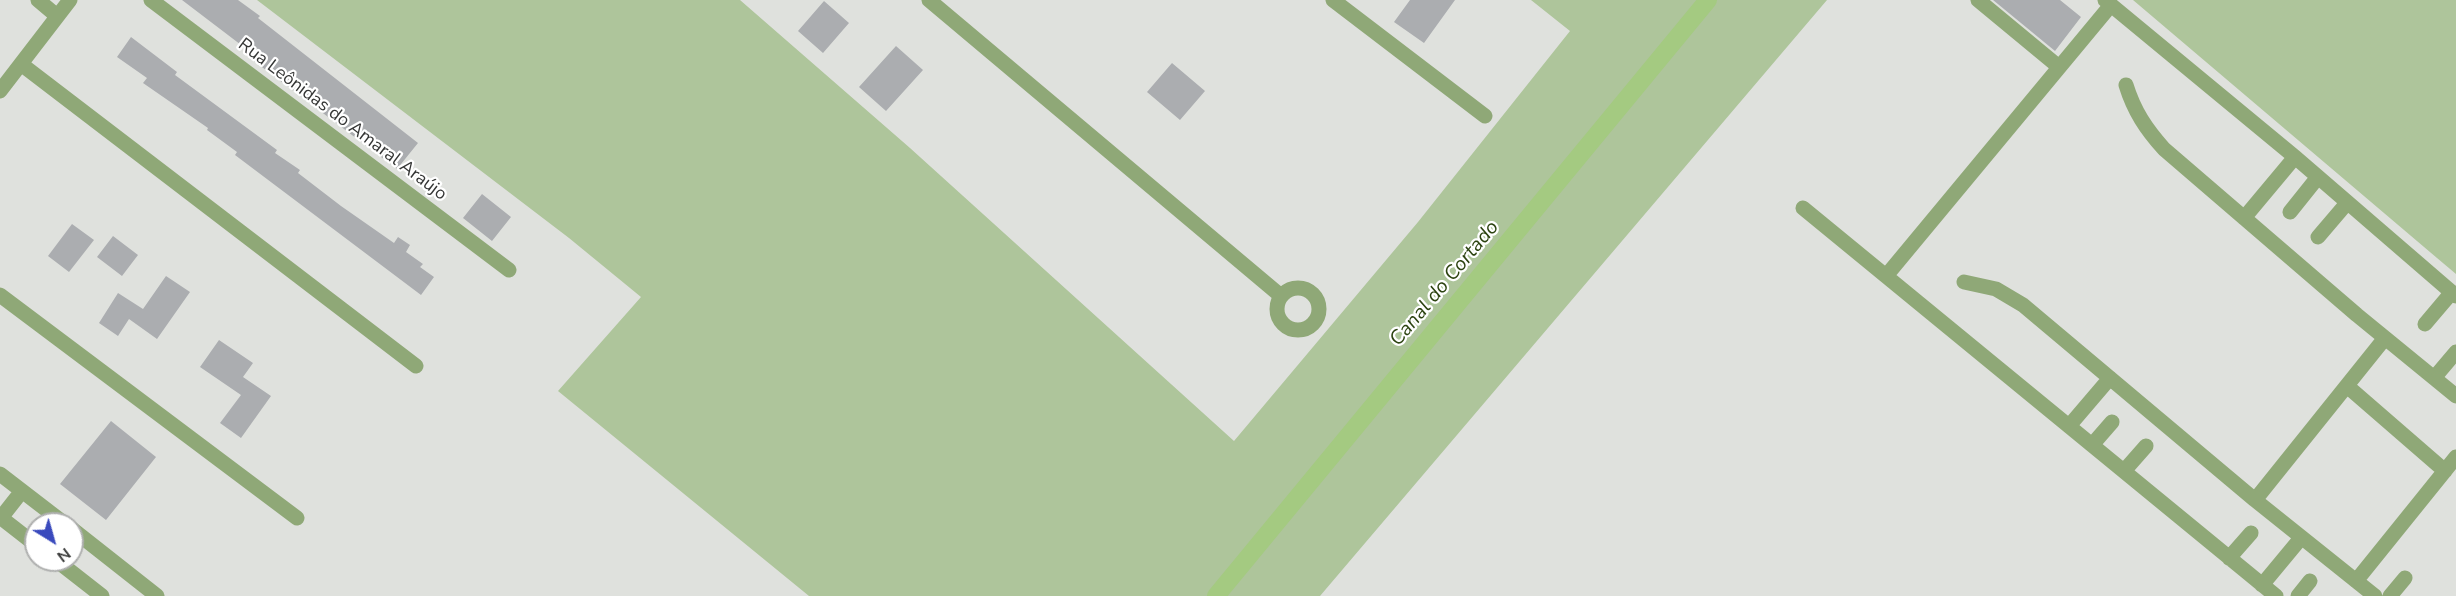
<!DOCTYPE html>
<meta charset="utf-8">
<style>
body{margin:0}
#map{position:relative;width:2456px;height:596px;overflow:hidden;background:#dfe1dd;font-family:"Nunito Sans",sans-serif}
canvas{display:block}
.north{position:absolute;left:24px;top:512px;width:60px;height:60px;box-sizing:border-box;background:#fff;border:2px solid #aeafae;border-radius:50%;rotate:143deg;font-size:16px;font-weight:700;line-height:24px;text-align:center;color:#353635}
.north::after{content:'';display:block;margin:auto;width:21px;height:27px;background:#3a4abd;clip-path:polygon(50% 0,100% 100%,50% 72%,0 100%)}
</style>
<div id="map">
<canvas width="2456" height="596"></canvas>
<div class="north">N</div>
</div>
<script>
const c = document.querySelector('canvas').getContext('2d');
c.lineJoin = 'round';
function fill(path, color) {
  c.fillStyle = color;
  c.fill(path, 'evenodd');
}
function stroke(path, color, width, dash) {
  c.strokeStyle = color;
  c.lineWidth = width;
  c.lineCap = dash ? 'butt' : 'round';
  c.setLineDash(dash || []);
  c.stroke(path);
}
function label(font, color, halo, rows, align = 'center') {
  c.font = font + ' "Nunito Sans",sans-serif';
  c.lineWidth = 4.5;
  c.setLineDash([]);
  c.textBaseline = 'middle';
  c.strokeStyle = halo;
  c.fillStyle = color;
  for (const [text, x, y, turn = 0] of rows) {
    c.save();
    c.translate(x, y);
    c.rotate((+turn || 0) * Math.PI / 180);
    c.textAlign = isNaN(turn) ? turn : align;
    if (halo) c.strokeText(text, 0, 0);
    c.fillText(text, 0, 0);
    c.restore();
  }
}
fill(new Path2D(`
 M257 0H740L910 148 1234 441 1418 222 1570 31 1531 0H1827L1320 596H809L558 391 641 297 569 238Z
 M2133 0H2456V274L2437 258Z`), '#aec59b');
stroke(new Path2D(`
 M1216 596 1708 0`), '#a4ca81', 18);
fill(new Path2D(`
 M182 0H238L260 16 258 18 418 143 397 169 246 55 249 51Z
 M1410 0H1455L1424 43 1394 22Z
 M1993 0H2060L2081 17 2055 51Z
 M824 1 849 23 823 53 798 31Z
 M131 37 177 72 175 75 277 150 275 153 300 170 298 173 341 206 394 243 398 237 410 245 406 252 423 264 420 267 434 277 421 295 235 155 237 152 207 130 208 128 143 83 147 78 117 57Z
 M896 46 923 70 886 111 859 87Z
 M1172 63 1205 91 1180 120 1147 92Z
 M482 194 511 217 492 241 463 218Z
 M72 224 94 240 69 272 48 256Z
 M113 236 138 255 122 276 97 257Z
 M166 276 190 292 157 339 129 319 118 336 99 323 118 293 143 309Z
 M219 340 253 363 243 377 271 396 241 438 220 423 241 395 200 367Z
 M111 421 156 457 106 520 60 484Z`), '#abadb0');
stroke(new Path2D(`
 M38 0 57 16
 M151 0 509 270
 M929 0 1281 296
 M1333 0 1485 116
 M1978 0 2059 67
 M2105 0 2295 157 2456 296
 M21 64 416 366
 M2126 85C2134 111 2146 129 2164 149L2357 315 2456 396
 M0 91 70 0
 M1803 208 2276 596
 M2290 212 2318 177
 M2244 218 2295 157
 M2318 237 2347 203
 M1886 276 2111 5
 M1964 282 1996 289 2023 305 2255 500 2375 596
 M1277 309a21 21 0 1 1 42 0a21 21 0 1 1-42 0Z
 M0 295 297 518
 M2425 324 2452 292
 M2434 378 2456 352
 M2347 386 2445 471
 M2069 426 2110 378
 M2092 445 2112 422
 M2124 471 2146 446
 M0 474 65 524
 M2255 500 2385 338
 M0 517 36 545
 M0 519 22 491
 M72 529 157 596
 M2229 558 2251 533
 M56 560 102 596
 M2356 581 2456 457
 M2262 585 2301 538
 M2298 596 2310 581
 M2390 596 2405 578`), '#8fa877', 15);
label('18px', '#353635', '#fff', [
 ["Rua Leônidas do Amaral Araújo",342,120,37]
]);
label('italic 20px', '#2c4310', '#fff', [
 ["Canal do Cortado",1445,284,-50]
]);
</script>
